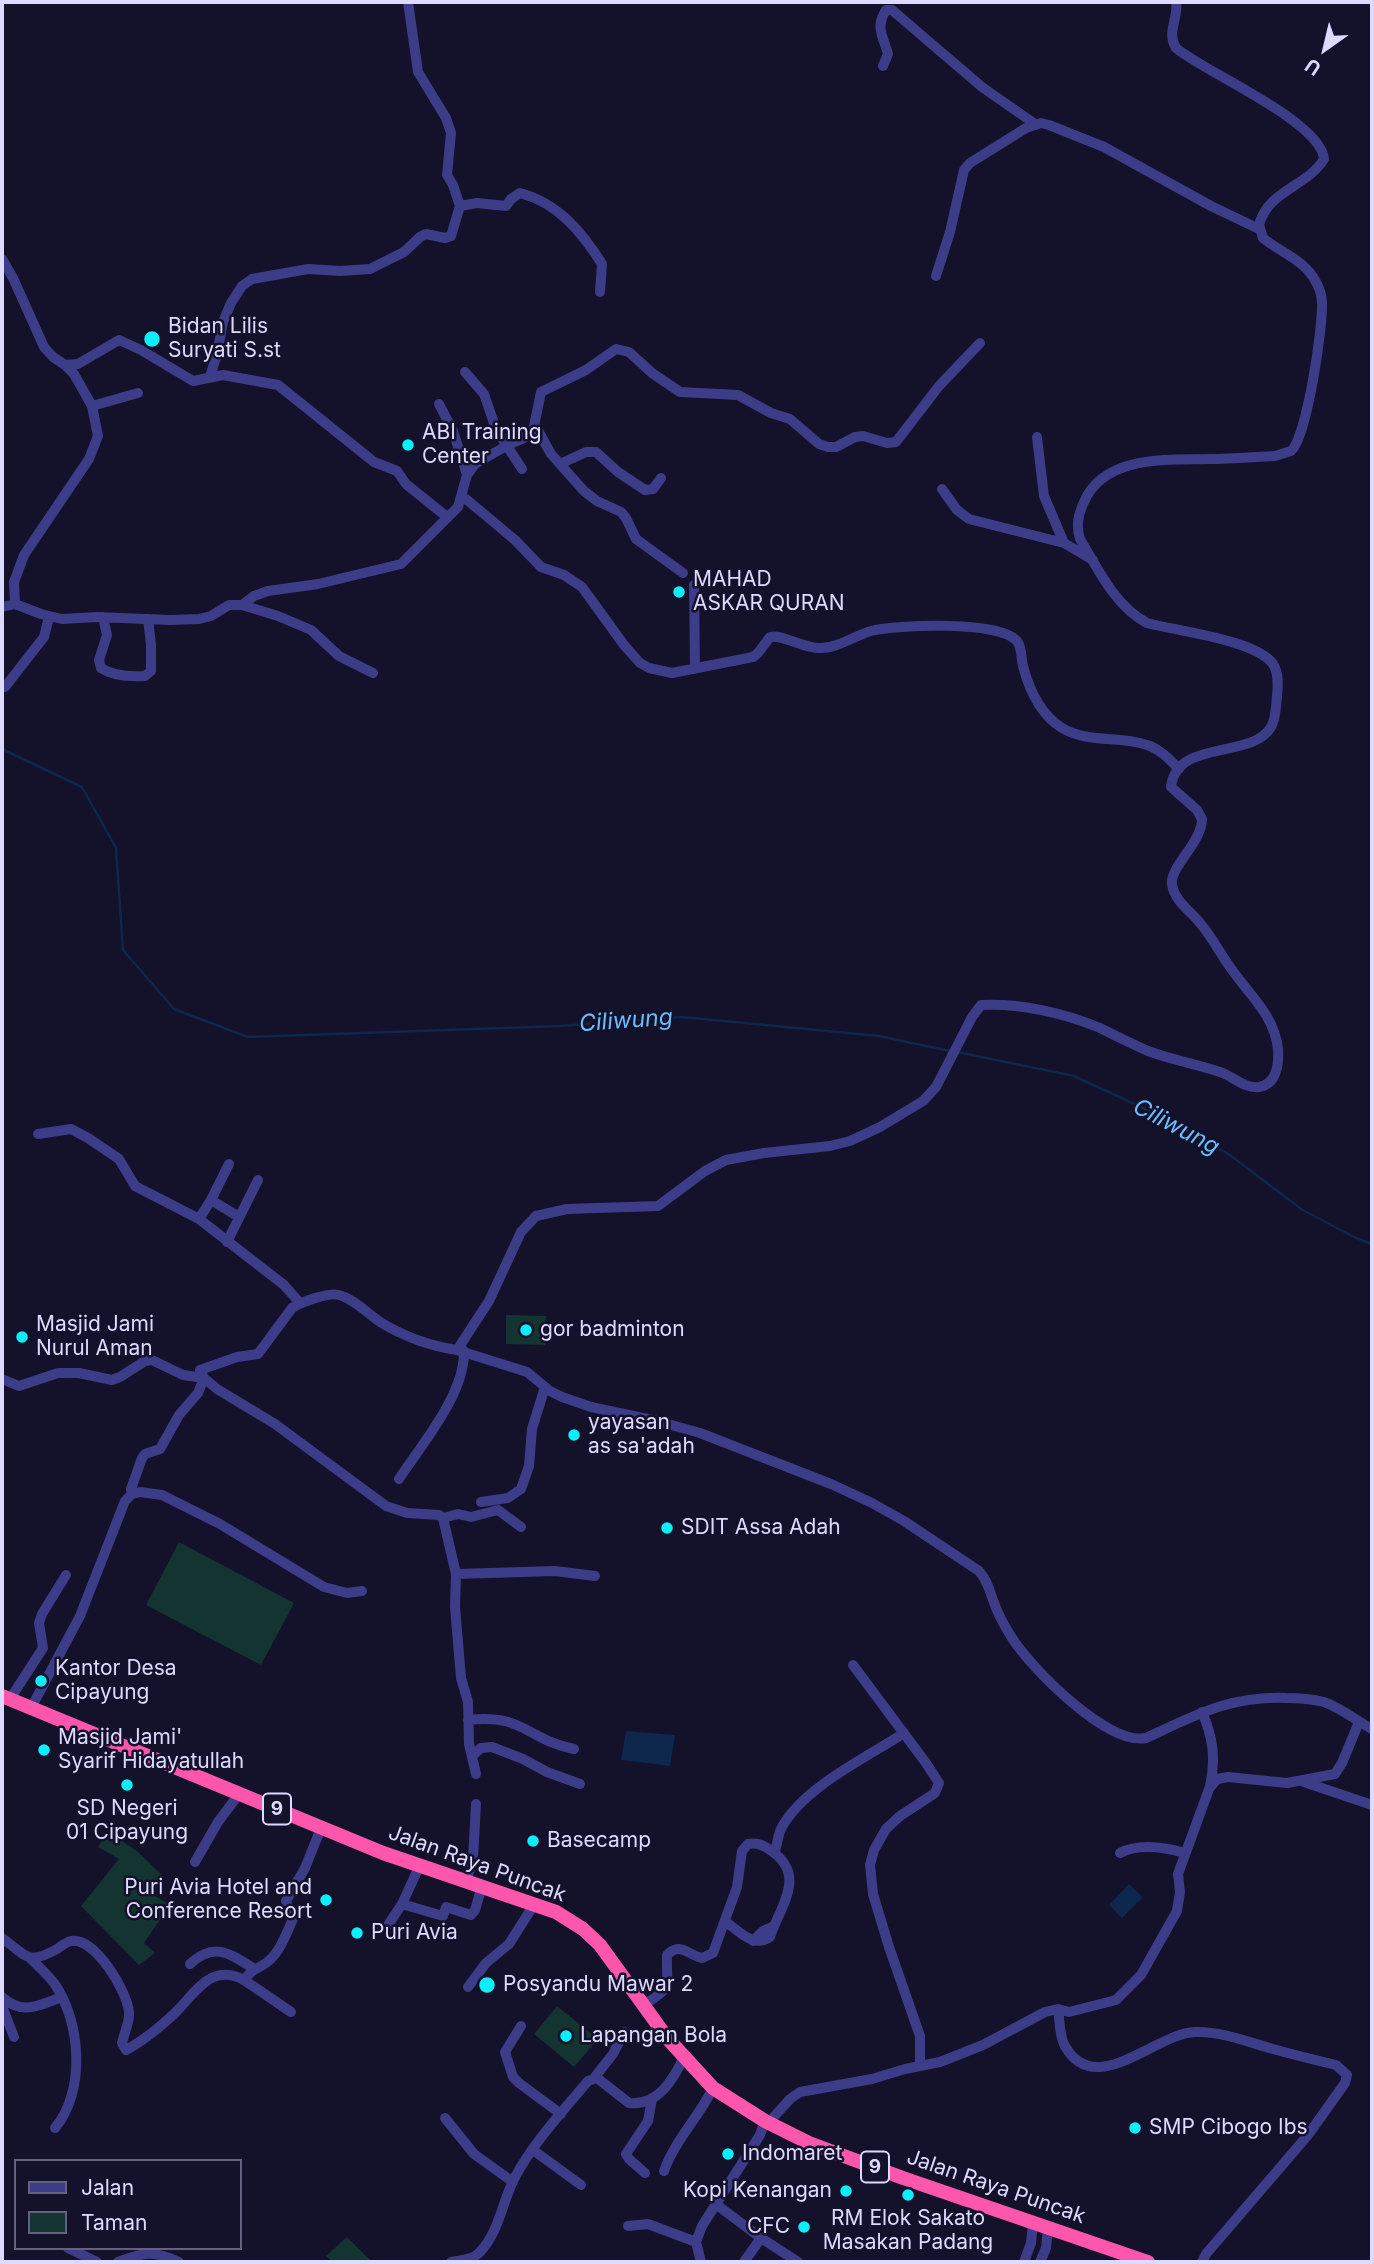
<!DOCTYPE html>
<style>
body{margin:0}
#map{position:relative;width:1374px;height:2264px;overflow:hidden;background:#14112a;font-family:Inter,sans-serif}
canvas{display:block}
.frame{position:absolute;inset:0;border:4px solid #dddaff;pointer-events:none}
.legend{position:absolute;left:14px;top:2159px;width:228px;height:91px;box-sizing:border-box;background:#14112a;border:2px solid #64617f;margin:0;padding:9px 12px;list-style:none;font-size:21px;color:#dddaff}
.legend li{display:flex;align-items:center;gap:14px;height:35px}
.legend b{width:35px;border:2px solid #64617f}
.north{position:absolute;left:1290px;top:14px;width:70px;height:70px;-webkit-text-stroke:5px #14112a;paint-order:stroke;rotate:214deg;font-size:19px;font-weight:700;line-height:28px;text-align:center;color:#dddaff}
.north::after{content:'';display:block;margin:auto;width:24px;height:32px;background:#dddaff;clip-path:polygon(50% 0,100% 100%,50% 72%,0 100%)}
</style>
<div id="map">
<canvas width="1374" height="2264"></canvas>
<div class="frame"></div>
<ul class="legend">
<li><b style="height:9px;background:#3c3c89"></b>Jalan</li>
<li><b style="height:19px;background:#143432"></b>Taman</li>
</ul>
<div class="north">U</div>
</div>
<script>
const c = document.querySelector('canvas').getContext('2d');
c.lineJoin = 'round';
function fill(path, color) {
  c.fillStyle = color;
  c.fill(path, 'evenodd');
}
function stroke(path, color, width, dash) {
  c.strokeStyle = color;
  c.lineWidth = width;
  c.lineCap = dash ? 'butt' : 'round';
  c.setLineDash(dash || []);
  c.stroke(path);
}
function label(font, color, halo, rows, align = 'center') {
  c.font = font + ' Inter,sans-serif';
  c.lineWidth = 5;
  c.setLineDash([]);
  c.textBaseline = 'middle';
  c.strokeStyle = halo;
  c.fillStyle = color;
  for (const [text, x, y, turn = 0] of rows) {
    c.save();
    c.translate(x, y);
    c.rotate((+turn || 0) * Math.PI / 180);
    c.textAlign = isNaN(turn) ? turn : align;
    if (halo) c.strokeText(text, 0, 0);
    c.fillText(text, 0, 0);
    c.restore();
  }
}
fill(new Path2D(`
 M506 1315 546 1316 545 1345 506 1344Z
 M179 1542 294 1603 261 1665 146 1605Z
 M108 1831 138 1852 162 1875 152 1894 170 1905 144 1943 155 1953 139 1965 81 1906 119 1859 98 1847Z
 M557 2006 598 2039 574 2067 534 2034Z
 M347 2237 372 2262H332L326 2256Z`), '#143432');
fill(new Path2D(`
 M626 1731 675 1735 670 1766 621 1760Z
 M1129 1884 1143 1897 1122 1918 1109 1905Z`), '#0d274d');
stroke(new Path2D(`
 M2 749 82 787 116 848 123 950 174 1009 248 1037 560 1026 682 1017 879 1036 950 1051
 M957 1052 1074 1076 1171 1121 1230 1155 1301 1209 1356 1238 1372 1244`), '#0d274d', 2.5);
stroke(new Path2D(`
 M883 66 888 54C883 36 875 27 886 10H892L982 87 1035 124
 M460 206 477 203 506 206 511 199 520 193C558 203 582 232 602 264L600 292
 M2 259 13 278 44 347 53 357 65 365 78 364 119 340 141 350 193 381 223 375 278 385 374 462 397 471 406 484 447 517
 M936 276 950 232 964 170 970 163 1026 128 1041 123 1049 125 1104 147 1211 206 1259 229
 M465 372 484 394 496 429 522 469
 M210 377 217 354 223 322 231 303 242 286 252 279 308 269 340 271 370 269 404 252 420 237 426 234 445 238 451 236 460 206 453 185 447 175 451 133 446 118 418 72 408 2
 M439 404 453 431 467 475
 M92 406 138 393
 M536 427 551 454 584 491 597 501 621 512 626 518 636 539 683 573
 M1037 437 1044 496 1064 543
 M560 464 586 452H596L618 472 645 490 653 489 661 478
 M942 489 957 510 969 519 1064 543 1093 560
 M461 500 466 499 515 540 541 567 564 575 582 587 624 645 640 663 649 668 672 673 753 657 758 653 770 637C783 634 804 649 821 648 838 648 854 636 871 631 896 625 1000 620 1017 641 1022 647 1021 658 1023 666 1029 689 1041 715 1062 728 1089 744 1122 735 1150 746 1162 751 1170 760 1179 769
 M694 585 695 668
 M15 604 14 582 24 555 89 459 98 436 92 406 74 374 65 365
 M242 605 278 616 311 630 339 656 373 673
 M2 607 15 604 41 614 62 619 97 617 170 620 199 619 211 616 229 605H242L254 596 268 591 318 584 401 564 458 507 467 475 475 464 508 445 524 438 533 431 541 392 586 370 616 349 629 352 652 373 680 392 738 395 771 413 790 419 819 444 828 447H836L855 437 863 436 887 443 896 442 939 386 980 343
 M103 617 107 635 99 660 101 668C113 676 130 677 145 676L151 671V644L148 619
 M5 687 44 637 49 617
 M38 1134 71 1129 88 1138 119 1159 135 1186 199 1219 284 1285 300 1303
 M211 1200 239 1217
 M199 1219 211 1200 229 1164
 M227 1242 258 1180
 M457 1350 527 1372 550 1391 562 1397 591 1407 657 1421 700 1433 831 1484 872 1503 904 1521 979 1571C987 1580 989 1589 993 1600 997 1612 1005 1627 1012 1638 1032 1669 1108 1746 1146 1738 1196 1715 1229 1696 1286 1698 1298 1698 1312 1699 1324 1702 1341 1708 1357 1721 1372 1729
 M2 1379 19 1386 58 1373H79L112 1380 120 1377 145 1361 152 1360 183 1375 204 1378 200 1370 237 1357 258 1354 292 1308C301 1302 329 1292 339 1295 354 1299 367 1313 380 1322 403 1336 430 1346 457 1350L489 1301 521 1232 536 1216 567 1209 658 1206 705 1171 726 1160 764 1153 830 1146 850 1141 880 1127 923 1101 936 1087 972 1017 981 1005C1020 1003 1064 1013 1100 1028 1116 1036 1132 1044 1148 1051 1172 1060 1196 1064 1220 1072 1233 1076 1244 1089 1259 1087 1277 1084 1279 1064 1278 1049 1274 1014 1249 995 1230 967 1220 953 1212 937 1200 923 1191 911 1175 902 1172 885 1169 867 1202 843 1202 819L1197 810 1171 787C1177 738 1252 760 1271 727 1276 719 1276 706 1277 696 1278 686 1279 673 1273 664 1256 640 1177 631 1147 623 1115 606 1098 569 1080 539 1076 525 1078 515 1084 502 1104 455 1168 460 1210 459 1232 459 1253 457 1275 456L1291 451C1307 437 1323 327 1322 303 1322 295 1320 289 1316 282 1305 260 1281 253 1263 238L1259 225C1268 190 1307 187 1324 159 1321 121 1204 72 1176 48 1166 32 1179 18 1176 2
 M399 1479C422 1444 465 1394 464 1351
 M132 1494 131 1489 142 1458 145 1454 160 1449 179 1415 198 1393 204 1378 217 1389 275 1424 386 1506 407 1513 439 1515 443 1518 458 1514 471 1517 498 1510 521 1527
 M481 1502 508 1498 521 1489 529 1466 532 1429 545 1387
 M443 1518 456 1574 455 1607 461 1678 468 1702 469 1744 476 1774
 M456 1574 555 1571 595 1576
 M853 1665 926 1763 939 1783 935 1793 900 1816 886 1829 874 1850 870 1865 873 1894 889 1947 920 2036V2066
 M10 1699 43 1648 39 1623 42 1614 66 1575
 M31 1708 80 1616 125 1501 132 1494 140 1492 162 1495 220 1524 324 1587 347 1593 362 1591
 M1202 1712C1213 1737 1216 1759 1210 1786
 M468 1720C523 1713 528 1740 574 1749
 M472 1756 481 1748 492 1747 523 1759 547 1772 580 1784
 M1304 1782 1372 1805
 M774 1853C778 1845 777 1836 782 1827 804 1787 866 1758 904 1733
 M1120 1853C1139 1843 1164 1847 1185 1853
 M195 1862 218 1822 239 1794
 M468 1875 473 1859 476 1804
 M402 1904 443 1916 446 1907 471 1915 475 1910 482 1886
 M388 1925 402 1904 419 1867
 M2 1938C27 1956 27 1966 57 1949 61 1946 67 1942 71 1941 95 1937 127 1991 129 2012 130 2022 124 2033 122 2043L126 2050C141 2042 161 2026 174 2014 195 1994 210 1962 244 1980 253 1968 256 1970 266 1963 280 1953 286 1934 293 1919L286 1901 305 1868 321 1828
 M753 1941 763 1931 774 1926
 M31 1959C38 1966 47 1974 54 1983 81 2021 86 2091 55 2128
 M190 1964C214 1942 229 1953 253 1968
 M244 1980 291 2012
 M468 1987 486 1963 509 1944 535 1903
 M2 1997C23 2016 39 2005 62 1997
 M643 2005C674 1987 666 1987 667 1955 680 1941 688 1955 702 1958L713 1953 737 1887 742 1851 748 1844C758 1842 765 1846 773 1852 807 1877 779 1908 770 1937 753 1948 740 1932 726 1922
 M2 2006 14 2037
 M1058 2009C1060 2021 1059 2036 1065 2046 1095 2100 1156 2033 1195 2032 1221 2031 1248 2042 1273 2049 1294 2055 1315 2060 1336 2065L1347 2075 1345 2083 1308 2135 1206 2254 1202 2262
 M521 2026 505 2052 513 2077 519 2083 561 2114
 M594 2078 613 2054 624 2032
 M445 2118 474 2154 513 2182
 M533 2150 581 2185
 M664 2171C675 2140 699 2117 713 2088
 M645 2173 629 2159 626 2154 648 2121 652 2099
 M717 2205 761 2238
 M628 2226 648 2224 696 2242
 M68 2248 97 2262
 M118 2262C144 2252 153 2250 179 2262
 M451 2262C461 2260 473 2260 480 2252 499 2232 502 2203 514 2179 533 2143 562 2112 588 2081L597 2078 629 2103C658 2106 673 2080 684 2057
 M701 2262 696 2242 702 2226 760 2135 765 2121 771 2120 790 2099 800 2092 872 2079 905 2069 940 2062 983 2045 1045 2012 1058 2009 1069 2012 1116 2000 1141 1975 1177 1911 1180 1892 1178 1874 1209 1789 1217 1779 1228 1777 1287 1783 1335 1774 1342 1763 1359 1722
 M744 2262 761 2238 798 2262
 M1024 2262 1031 2243 1033 2223
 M1040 2262 1046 2248 1048 2227`), '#3c3c89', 10);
stroke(new Path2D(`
 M2 1696 383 1853 556 1912 583 1929 600 1945 668 2039 713 2088 765 2121 809 2143 903 2178 1148 2262`), '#fe56ad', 14);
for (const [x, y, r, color] of [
 [152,339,9,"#08effd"],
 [408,445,7,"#08effd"],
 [679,592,7,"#08effd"],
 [526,1330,7,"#08effd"],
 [22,1337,7,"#08effd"],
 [574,1435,7,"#08effd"],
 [667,1528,7,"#08effd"],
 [41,1681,7,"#08effd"],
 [44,1750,7,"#08effd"],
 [127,1785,7,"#08effd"],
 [533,1841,7,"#08effd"],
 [326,1900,7,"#08effd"],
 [357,1933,7,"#08effd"],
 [487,1985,9,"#08effd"],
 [566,2036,7,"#08effd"],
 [1135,2128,7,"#08effd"],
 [728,2154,7,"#08effd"],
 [846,2191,7,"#08effd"],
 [908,2195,7,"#08effd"],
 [804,2227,7,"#08effd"]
]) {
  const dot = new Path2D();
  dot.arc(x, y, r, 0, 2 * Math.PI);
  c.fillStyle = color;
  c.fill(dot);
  stroke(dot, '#14112a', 2.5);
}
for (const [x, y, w] of [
 [277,1809,28],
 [875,2167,28]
]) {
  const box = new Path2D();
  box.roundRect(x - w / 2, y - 15.5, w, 31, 5);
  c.fillStyle = '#14112a';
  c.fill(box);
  stroke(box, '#dddaff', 2);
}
label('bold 19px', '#dddaff', null, [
 ["9",277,1809],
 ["9",875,2167]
]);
label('21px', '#dddaff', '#14112a', [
 ["Bidan Lilis",168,327],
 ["Suryati S.st",168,351],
 ["ABI Training",422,433],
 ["Center",422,457],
 ["MAHAD",693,580],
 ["ASKAR QURAN",693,604],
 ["Masjid Jami",36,1325],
 ["Nurul Aman",36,1349],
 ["gor badminton",540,1330],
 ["yayasan",588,1423],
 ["as sa'adah",588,1447],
 ["SDIT Assa Adah",681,1528],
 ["Kantor Desa",55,1669],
 ["Cipayung",55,1693],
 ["Masjid Jami'",58,1738],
 ["Syarif Hidayatullah",58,1762],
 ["SD Negeri",127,1809,"center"],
 ["01 Cipayung",127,1833,"center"],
 ["Basecamp",547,1841],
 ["Puri Avia Hotel and",312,1888,"right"],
 ["Conference Resort",312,1912,"right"],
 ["Puri Avia",371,1933],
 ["Posyandu Mawar 2",503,1985],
 ["Lapangan Bola",580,2036],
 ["SMP Cibogo Ibs",1149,2128],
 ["Indomaret",742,2154],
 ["Kopi Kenangan",832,2191,"right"],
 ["RM Elok Sakato",908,2219,"center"],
 ["Masakan Padang",908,2243,"center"],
 ["CFC",790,2227,"right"]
], 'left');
label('21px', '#dddaff', '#14112a', [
 ["Jalan Raya Puncak",477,1864,20],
 ["Jalan Raya Puncak",996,2187,19]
]);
label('italic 23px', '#69bffe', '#14112a', [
 ["Ciliwung",626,1021,-4],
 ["Ciliwung",1176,1127,28]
]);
</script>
